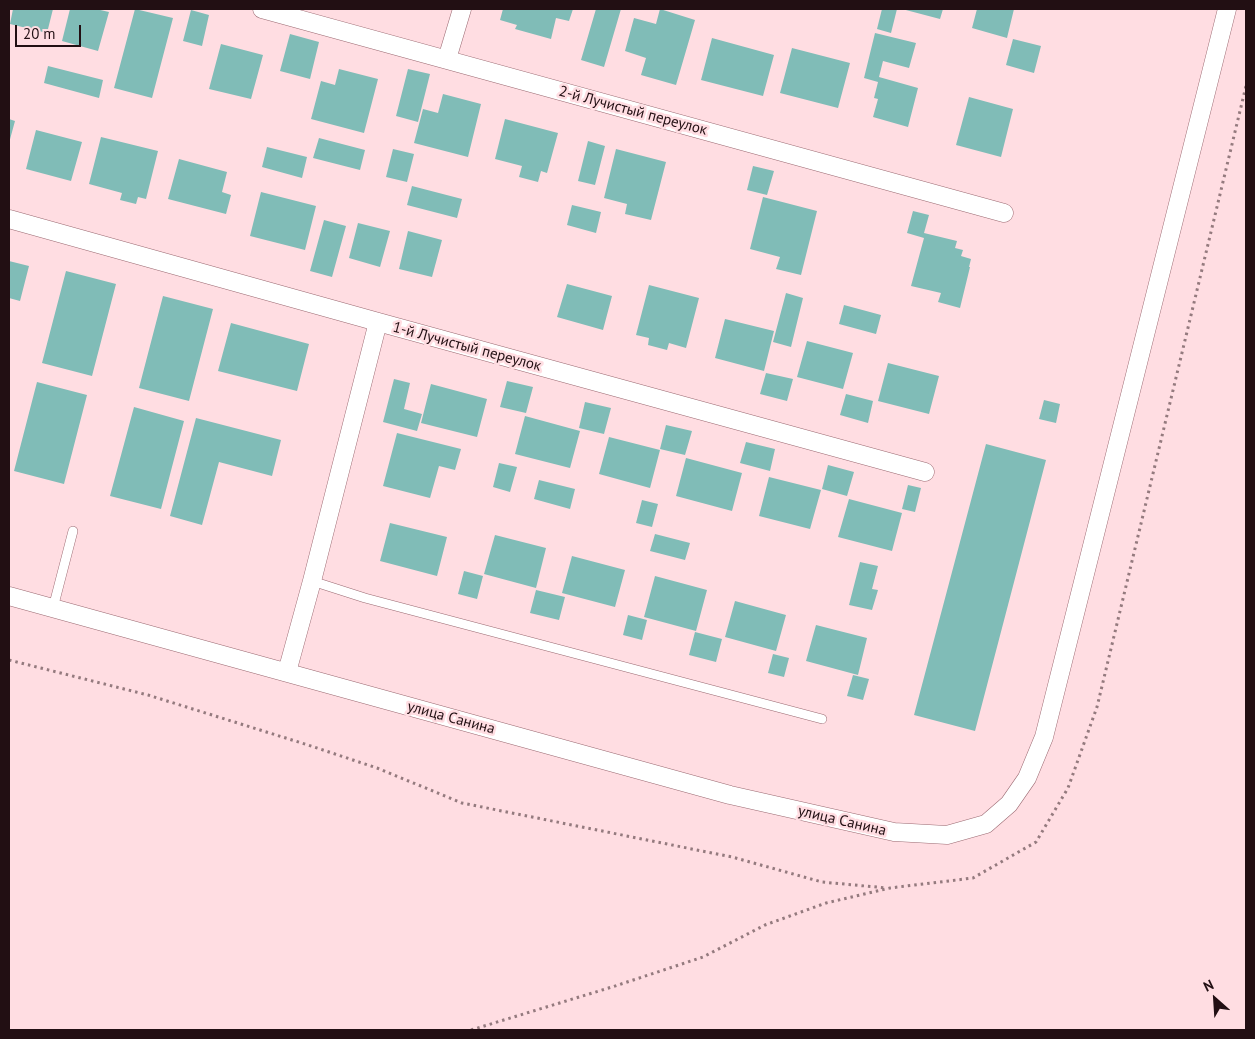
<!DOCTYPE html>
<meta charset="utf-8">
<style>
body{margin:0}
#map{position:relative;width:1255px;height:1039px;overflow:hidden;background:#ffdde2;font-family:"PT Sans",sans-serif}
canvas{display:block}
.frame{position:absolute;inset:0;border:10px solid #220f13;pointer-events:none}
.north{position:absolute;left:1190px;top:974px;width:50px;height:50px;-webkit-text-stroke:4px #ffdde2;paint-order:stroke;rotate:334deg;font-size:14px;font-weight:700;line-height:20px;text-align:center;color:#220f13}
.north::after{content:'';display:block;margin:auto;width:18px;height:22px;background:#220f13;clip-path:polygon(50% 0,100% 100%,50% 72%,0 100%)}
.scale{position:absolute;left:15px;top:25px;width:66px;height:22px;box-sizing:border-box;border:2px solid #220f13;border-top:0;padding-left:6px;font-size:15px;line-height:18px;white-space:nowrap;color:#220f13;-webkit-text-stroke:4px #ffdde2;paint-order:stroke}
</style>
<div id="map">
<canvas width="1255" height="1039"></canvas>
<div class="frame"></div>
<div class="north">N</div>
<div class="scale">20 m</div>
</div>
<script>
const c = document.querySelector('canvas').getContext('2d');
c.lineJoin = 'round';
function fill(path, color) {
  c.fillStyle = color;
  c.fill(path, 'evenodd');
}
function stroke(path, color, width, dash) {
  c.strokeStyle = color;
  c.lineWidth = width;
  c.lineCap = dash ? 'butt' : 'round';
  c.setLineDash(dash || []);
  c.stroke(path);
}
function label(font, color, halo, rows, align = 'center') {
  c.font = font + ' "PT Sans",sans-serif';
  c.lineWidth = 5;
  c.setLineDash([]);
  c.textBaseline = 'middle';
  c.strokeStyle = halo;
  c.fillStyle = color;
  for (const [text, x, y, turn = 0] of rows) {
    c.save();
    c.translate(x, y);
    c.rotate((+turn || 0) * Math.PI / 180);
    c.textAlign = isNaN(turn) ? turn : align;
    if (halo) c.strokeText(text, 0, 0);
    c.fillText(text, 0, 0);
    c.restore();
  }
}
fill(new Path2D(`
 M13 9H53L47 33 10 24Z
 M70 9H96L109 12 98 51 62 41Z
 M135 9 173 18 152 98 114 88Z
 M503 9H573L569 21 556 18 551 39 515 29 517 25 500 20Z
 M596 9H621L604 67 581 60Z
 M660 9 695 20 676 85 641 75 646 58 625 51 634 18 656 24Z
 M882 9H897L891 33 877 29Z
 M902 9H943L940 19Z
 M977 9H1014L1007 38 972 28Z
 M191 10 209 15 202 46 183 41Z
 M875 33 916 43 909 68 883 61 879 77 918 88 908 127 873 117 878 99 874 98 878 82 864 78Z
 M290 34 319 42 310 79 280 71Z
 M712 38 774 55 763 96 701 80Z
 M1013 39 1041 46 1034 73 1006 65Z
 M221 44 263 55 251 99 209 89Z
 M792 48 850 63 838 108 780 93Z
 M48 66 103 80 99 98 44 83Z
 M339 69 378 79 364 133 311 119 321 81 335 85Z
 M408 69 430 74 418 122 396 116Z
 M443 94 481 104 468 157 414 143 423 109 438 113Z
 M969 97 1013 109 1001 157 956 145Z
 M9 119 15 121 9 143Z
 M505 119 558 133 547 173 541 171 538 182 519 177 522 166 495 159Z
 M36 130 82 142 71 181 26 169Z
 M101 137 158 151 146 199 138 197 136 204 120 200 122 193 89 184Z
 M319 138 365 150 360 170 313 158Z
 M588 141 605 146 595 185 578 181Z
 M267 147 307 157 302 178 262 167Z
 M393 149 414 154 407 182 386 177Z
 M616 149 666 162 651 220 625 214 627 204 604 198Z
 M179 159 227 172 222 192 231 195 226 214 168 199Z
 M753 166 774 171 767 195 747 190Z
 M412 186 462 199 457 218 407 205Z
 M261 192 316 206 305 250 250 236Z
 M763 197 817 211 801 275 776 269 780 257 750 249Z
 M572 205 601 212 596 233 567 225Z
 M913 211 929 215 924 233 957 241 955 248 963 250 961 256 971 259 969 267H970L960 308 938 302 941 293 911 286 924 238 907 233Z
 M324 220 346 226 332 277 310 271Z
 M358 223 390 231 380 267 349 258Z
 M408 231 442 240 432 277 399 269Z
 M9 261 29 266 20 301 9 298Z
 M66 271 116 284 92 376 42 363Z
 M567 284 612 296 603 330 557 317Z
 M649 285 699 298 686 348 669 343 667 350 648 345 649 338 636 335Z
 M786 293 803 298 791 347 773 342Z
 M163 296 213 309 189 401 139 388Z
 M844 305 881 315 876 334 839 324Z
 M725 319 774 331 764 371 715 358Z
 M231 323 309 344 297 391 218 371Z
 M807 341 853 353 843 389 797 377Z
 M888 363 939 376 929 414 878 401Z
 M766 373 793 379 787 401 760 394Z
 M394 379 410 383 404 409 422 414 417 431 383 422Z
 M507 381 533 387 526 413 500 407Z
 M37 382 87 395 64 484 14 471Z
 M431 384 487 399 477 437 421 423Z
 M846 394 873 401 868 423 840 415Z
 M1044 400 1060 404 1056 423 1039 419Z
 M585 402 611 408 604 434 579 428Z
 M134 407 184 421 161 509 110 496Z
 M525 416 580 431 570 468 515 454Z
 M196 418 281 440 272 476 219 462 202 525 170 516Z
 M666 425 692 431 685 455 660 449Z
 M397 433 461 449 455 470 439 466 430 498 383 486Z
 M609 437 660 450 650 488 599 474Z
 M746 442 775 449 770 471 740 463Z
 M986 444 1046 460 975 731 914 715Z
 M686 458 742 473 732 511 676 496Z
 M499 463 517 467 510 492 493 487Z
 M828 465 854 472 847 496 822 489Z
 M769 477 821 490 810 529 759 516Z
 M539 480 575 489 570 509 534 499Z
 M908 485 921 488 915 512 902 509Z
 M849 499 902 513 892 551 838 537Z
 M642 500 658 504 652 527 636 523Z
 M390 523 447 537 437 576 380 561Z
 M655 534 690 543 685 560 650 551Z
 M495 535 546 548 536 588 484 574Z
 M572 556 625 570 615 607 562 593Z
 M860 562 878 566 872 589 878 590 872 610 849 605Z
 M464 571 483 576 477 599 458 594Z
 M655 576 707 590 696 631 644 617Z
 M536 590 565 597 559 620 530 613Z
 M735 601 786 615 776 651 725 637Z
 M628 615 647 620 642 640 623 635Z
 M816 625 867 638 858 675 806 661Z
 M695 632 722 639 716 662 689 655Z
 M773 654 789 658 784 677 768 673Z
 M853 675 869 679 863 700 847 696Z`), '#80bcb7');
const service = new Path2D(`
 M312 581 365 598 822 719
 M53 608 73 531`);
const minor = new Path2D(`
 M262 9 1004 213
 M447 59 462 9
 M9 219 378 322 925 472
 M9 596 730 795 894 832 947 835 986 824 1009 804 1027 778 1044 737 1227 9
 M287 672 312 581 378 322`);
stroke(service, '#9b6a72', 10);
stroke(minor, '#9b6a72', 19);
stroke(new Path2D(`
 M9 660 148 695 308 745 377 768 462 803 732 857 822 882 887 888
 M471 1030 612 987 703 957 765 925 826 903 890 888 973 878 1036 842 1068 788 1097 707 1246 86`), '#947a7e', 3, [2.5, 4]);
stroke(service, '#fff', 9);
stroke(minor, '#fff', 18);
label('15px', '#220f13', '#ffdde2', [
 ["2-й Лучистый переулок",633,111,15],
 ["1-й Лучистый переулок",467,347,15],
 ["улица Санина",451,718,15],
 ["улица Санина",842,821,13]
]);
</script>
